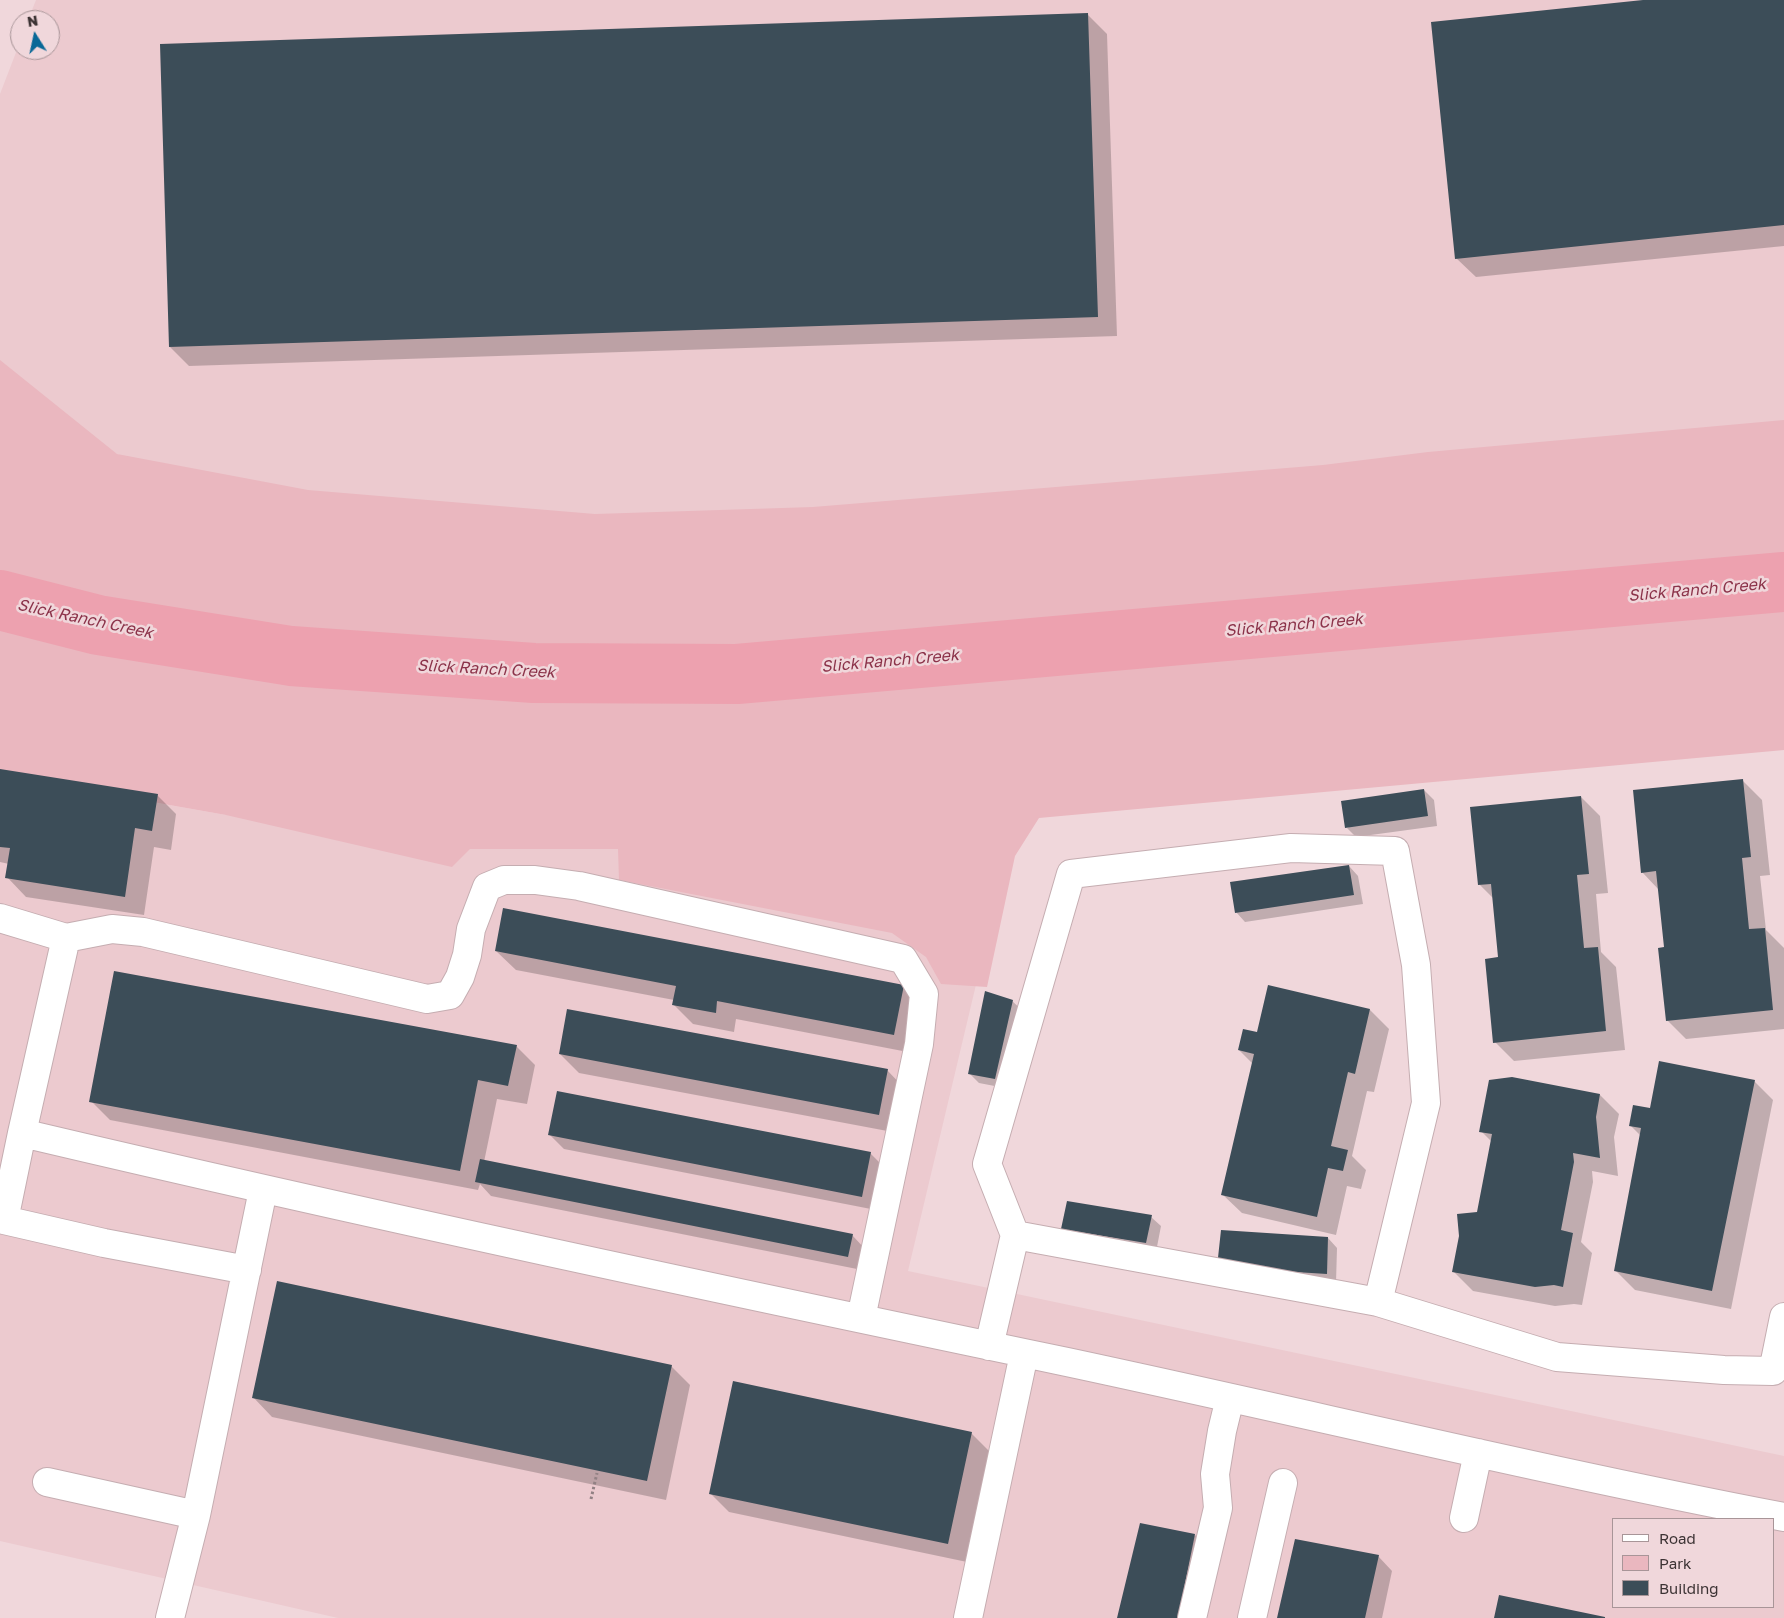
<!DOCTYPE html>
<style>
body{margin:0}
#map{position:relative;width:1784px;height:1618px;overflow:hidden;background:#f0d7db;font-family:"Golos Text",sans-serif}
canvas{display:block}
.legend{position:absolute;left:1612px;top:1518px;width:162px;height:90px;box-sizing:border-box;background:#f0d7db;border:1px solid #a89598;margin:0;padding:6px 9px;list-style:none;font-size:15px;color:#3c3334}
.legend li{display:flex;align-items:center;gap:10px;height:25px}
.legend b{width:25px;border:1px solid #a89598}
.north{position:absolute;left:10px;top:10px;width:50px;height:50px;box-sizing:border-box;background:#f0d7db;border:1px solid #a89598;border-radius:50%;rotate:350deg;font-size:14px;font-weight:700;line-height:20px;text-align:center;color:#3c3334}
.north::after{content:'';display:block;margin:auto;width:18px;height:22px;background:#086897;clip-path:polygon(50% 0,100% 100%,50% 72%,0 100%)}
</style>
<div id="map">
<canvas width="1784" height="1618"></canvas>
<ul class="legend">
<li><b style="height:6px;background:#fff"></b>Road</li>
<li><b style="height:14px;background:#eab7bf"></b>Park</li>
<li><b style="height:14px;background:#3c4d58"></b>Building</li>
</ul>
<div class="north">N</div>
</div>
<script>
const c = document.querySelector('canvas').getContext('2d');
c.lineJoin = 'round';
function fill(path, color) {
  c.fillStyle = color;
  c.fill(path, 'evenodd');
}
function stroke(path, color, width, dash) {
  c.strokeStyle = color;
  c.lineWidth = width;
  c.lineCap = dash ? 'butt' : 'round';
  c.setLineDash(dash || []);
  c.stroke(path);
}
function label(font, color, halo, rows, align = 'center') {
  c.font = font + ' "Golos Text",sans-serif';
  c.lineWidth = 5;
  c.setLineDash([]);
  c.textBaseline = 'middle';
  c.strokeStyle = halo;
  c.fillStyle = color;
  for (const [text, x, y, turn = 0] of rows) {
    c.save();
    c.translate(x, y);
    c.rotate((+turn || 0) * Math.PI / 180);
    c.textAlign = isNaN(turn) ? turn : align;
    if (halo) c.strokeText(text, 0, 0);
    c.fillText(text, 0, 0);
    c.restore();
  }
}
fill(new Path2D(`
 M36 0H1784V429L1032 505 415 524 0 427V94L20 42V50H50V20H28Z
 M0 775 226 815 1017 812 908 1271 1784 1456V1618H338L0 1541ZM1613 1519H1773V1607H1613Z`), '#eccacf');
fill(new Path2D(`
 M0 360 117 454 308 490 595 514 813 507 1323 465 1428 452 1784 420V750L1039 818 1015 856 987 987 941 984 926 957 892 933 619 880 618 849H470L452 867 226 815 0 775Z`), '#eab7bf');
fill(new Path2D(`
 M1655 0H1784V246L1476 277 1456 258Z
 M1088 15 1107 34 1117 336 189 366 170 347Z
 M0 770 157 795 176 814 171 850 154 847 144 915 26 897 7 877 9 864 0 862Z
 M1743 781 1762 800 1770 875 1760 876 1766 930 1784 948V1029L1686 1039 1667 1020 1665 948 1659 890 1642 872Z
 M1424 790 1434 800 1437 826 1356 837 1347 828Z
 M1581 797 1600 816 1608 893 1596 894 1601 952 1616 967 1625 1050 1514 1061 1495 1042 1500 958 1494 899 1479 884Z
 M1349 866 1358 876 1363 904 1245 922 1236 912Z
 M496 951 903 986 922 1005 913 1053 736 1019 734 1032 693 1024 674 1005V1000L516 970Z
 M1012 1001 1022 1010 1005 1088 979 1083 969 1073Z
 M1370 1010 1389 1029 1374 1092 1367 1091 1352 1156 1366 1170 1361 1189 1347 1186 1336 1235 1242 1213 1222 1194 1253 1064 1239 1050 1258 1033Z
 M516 1046 535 1065 527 1104 497 1099 484 1162 852 1235 866 1250 862 1270 491 1196 480 1184 478 1190 110 1120 91 1101Z
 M560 1054 887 1070 906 1090 898 1133 579 1073Z
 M1512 1078 1600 1095 1619 1114 1614 1137 1618 1176 1592 1171 1593 1182 1581 1242 1592 1253 1582 1305 1574 1304 1555 1306 1473 1291 1454 1272 1478 1213 1492 1142 1481 1131Z
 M1754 1081 1773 1100 1731 1309 1635 1290 1616 1271 1641 1136 1630 1125 1650 1110Z
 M550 1135 870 1153 885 1168 876 1210 564 1149Z
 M1151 1217 1161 1226 1156 1252 1072 1238 1063 1228Z
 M1328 1238 1337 1248 1336 1283 1228 1276Z
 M671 1366 690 1385 666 1500 272 1417 253 1397Z
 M971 1433 990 1452 967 1562 729 1512 710 1493Z
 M1195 1535 1209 1549 1195 1618H1118Z
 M1378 1556 1392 1571 1382 1618H1278Z`), '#0003');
stroke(new Path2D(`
 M0 600 98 625 291 656 534 673 737 674 1784 582`), '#eda1af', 60);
fill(new Path2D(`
 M1643 0H1784V225L1455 259 1431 22Z
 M1088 13 1098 317 169 347 160 44Z
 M0 769 158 794 152 831 135 828 125 897 5 878 10 848 0 847Z
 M1743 779 1751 857 1742 858 1749 929 1765 928 1773 1010 1666 1021 1658 948 1664 947 1656 871 1641 873 1633 790Z
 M1424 789 1428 816 1345 828 1341 801Z
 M1581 796 1589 874 1577 875 1584 948 1598 947 1606 1031 1493 1043 1485 959 1498 957 1491 884 1478 885 1470 807Z
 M1349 865 1354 895 1235 913 1230 882Z
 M503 908 904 985 894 1035 717 1001 716 1013 672 1005 676 986 495 951Z
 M114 971 517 1045 508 1086 478 1080 460 1171 89 1102Z
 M1268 985 1370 1009 1355 1074 1348 1072 1331 1146 1348 1150 1343 1171 1328 1168 1317 1217 1221 1195 1254 1054 1238 1050 1243 1029 1257 1032Z
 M985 991 1013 1000 995 1079 968 1074Z
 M567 1009 888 1069 879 1115 559 1054Z
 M1659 1061 1755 1080 1712 1291 1614 1271 1641 1128 1629 1126 1633 1105 1650 1108Z
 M1512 1077 1600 1094 1596 1117 1600 1158 1573 1153 1574 1162 1561 1230 1573 1233 1563 1287 1554 1285 1535 1287 1452 1272 1459 1236 1457 1214 1477 1212 1492 1134 1479 1132 1489 1080Z
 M557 1091 871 1152 862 1197 548 1135Z
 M480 1159 853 1234 848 1257 475 1182Z
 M1067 1201 1152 1215 1146 1243 1061 1229Z
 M1221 1230 1328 1237 1327 1274 1217 1267Z
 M277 1281 672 1365 647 1481 252 1398Z
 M733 1381 972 1432 948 1544 709 1494Z
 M1140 1523 1195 1534 1178 1618H1117Z
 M1295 1539 1379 1555 1365 1618H1277Z
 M1499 1595 1605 1617V1618H1494Z`), '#3c4d58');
const minor = new Path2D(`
 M0 918 66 938 22 1133C369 1215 718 1289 1067 1362 1306 1413 1544 1471 1784 1517
 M66 938 112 929 143 932 427 999 450 995 460 977 467 955 471 929 487 887 504 880H535L579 886 903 959 924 994 919 1044 861 1318
 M22 1133 4 1220 104 1243 247 1270
 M1378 1302 1557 1357 1724 1370 1773 1371 1784 1317
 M989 1346 1015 1235 987 1164 1071 874 1291 848 1395 851 1416 965 1426 1103 1378 1302 1015 1235
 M47 1482 196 1515
 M1464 1518 1478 1453
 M170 1618 196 1515 263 1190
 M968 1618 1024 1354
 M1192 1618 1218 1508 1215 1474 1222 1431 1230 1398
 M1252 1618 1283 1483`);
stroke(minor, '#c5adb1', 30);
stroke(new Path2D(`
 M591 1499 597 1473`), '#928184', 3, [2.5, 2.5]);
stroke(minor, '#fff', 28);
label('italic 16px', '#8c334a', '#f0d7db', [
 ["Slick Ranch Creek",1697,590,-5],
 ["Slick Ranch Creek",85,619,12],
 ["Slick Ranch Creek",1294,625,-5],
 ["Slick Ranch Creek",890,661,-5],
 ["Slick Ranch Creek",486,669,3]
]);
</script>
